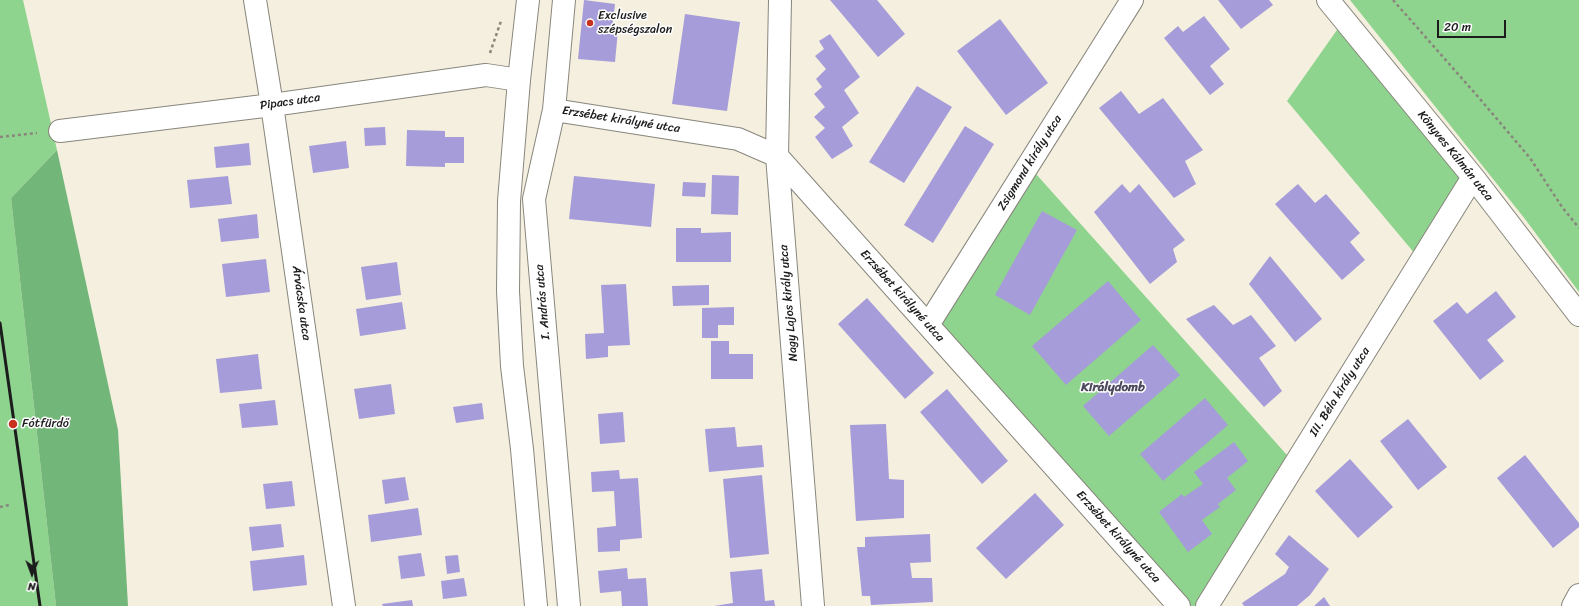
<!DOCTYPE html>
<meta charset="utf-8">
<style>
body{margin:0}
#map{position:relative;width:1579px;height:606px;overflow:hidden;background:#f4efde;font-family:Sriracha,sans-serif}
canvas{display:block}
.north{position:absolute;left:12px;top:554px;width:40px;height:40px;-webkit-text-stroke:3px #fff;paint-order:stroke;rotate:181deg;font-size:11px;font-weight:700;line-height:16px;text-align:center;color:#1c1c1c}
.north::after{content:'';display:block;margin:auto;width:14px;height:18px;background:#1c1c1c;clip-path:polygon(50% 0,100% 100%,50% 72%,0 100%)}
.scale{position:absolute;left:1437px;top:20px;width:69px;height:18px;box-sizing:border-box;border:2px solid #1c1c1c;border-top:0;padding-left:5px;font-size:12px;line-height:14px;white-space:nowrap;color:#1c1c1c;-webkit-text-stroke:3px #fff;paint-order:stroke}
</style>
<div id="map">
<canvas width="1579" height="606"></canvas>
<div class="north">N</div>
<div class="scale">20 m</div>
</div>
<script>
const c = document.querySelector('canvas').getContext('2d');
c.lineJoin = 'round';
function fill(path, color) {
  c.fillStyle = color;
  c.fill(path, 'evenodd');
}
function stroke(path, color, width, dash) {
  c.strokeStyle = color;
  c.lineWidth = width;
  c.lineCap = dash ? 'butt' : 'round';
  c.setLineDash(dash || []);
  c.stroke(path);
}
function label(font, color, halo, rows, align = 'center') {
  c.font = font + ' Sriracha,sans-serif';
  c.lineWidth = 3;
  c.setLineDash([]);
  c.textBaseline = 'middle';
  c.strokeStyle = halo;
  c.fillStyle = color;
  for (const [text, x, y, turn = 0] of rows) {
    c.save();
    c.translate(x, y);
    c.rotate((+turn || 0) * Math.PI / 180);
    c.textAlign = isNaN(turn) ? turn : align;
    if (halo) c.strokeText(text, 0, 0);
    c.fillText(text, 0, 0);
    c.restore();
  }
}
fill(new Path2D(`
 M0 0H23L57 150 11 198 56 606H0Z
 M1350 0H1579V292L1525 219Z
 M1344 20 1473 177 1421 261 1287 101Z
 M1028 165 1295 464 1206 606H1179L928 325Z`), '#8fd48e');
fill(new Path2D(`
 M57 150 118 430 128 606H56L11 198Z`), '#73b679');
fill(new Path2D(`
 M584 0 615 4 612 30H618L615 62 578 59Z
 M830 0H877L905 34 878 57Z
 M1218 0H1269L1273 5 1241 29Z
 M685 14 740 22 727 111 672 104Z
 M1204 16 1230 49 1210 66 1224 84 1210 95 1164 38 1178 26 1183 32Z
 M1000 19 1048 83 1006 115 957 51Z
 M830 34 860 77 844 90 859 113 842 127 853 146 832 159 815 137 825 128 814 117 825 107 814 94 822 87 816 79 826 69 815 56 824 49 819 41Z
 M917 86 952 107 904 183 869 162Z
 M1121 91 1139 114 1163 98 1203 150 1185 161 1196 184 1174 198 1099 108Z
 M965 126 994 144 933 243 904 225Z
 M385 127 386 145 365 146 364 128Z
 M407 130 445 131V137H464V163H445V167L406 166Z
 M346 141 349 168 313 173 309 146Z
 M249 143 251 165 216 168 214 147Z
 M712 175 739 176 738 215 711 214Z
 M228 176 232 204 190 208 187 180Z
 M574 176 655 184 651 227 569 219Z
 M683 182 706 183 705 197 682 196Z
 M1122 184 1130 193 1139 184 1185 240 1173 249 1177 262 1150 284 1094 212Z
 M1298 184 1315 203 1326 194 1360 233 1350 242 1365 260 1342 280 1275 204Z
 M1042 211 1077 230 1030 315 995 295Z
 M257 214 259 238 221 242 218 219Z
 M676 228H701V233L731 232V262H676Z
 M1270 256 1322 319 1295 342 1249 284Z
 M266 259 270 292 226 297 222 264Z
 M397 262 401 295 366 300 361 267Z
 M1108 281 1141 320 1066 385 1032 346Z
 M626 284 630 345 608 346V357L586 359 585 334 604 333 601 285Z
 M709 285V305L673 306 672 286Z
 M1496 291 1516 317 1487 340 1504 361 1480 380 1433 321 1457 302 1467 314Z
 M867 298 934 373 905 399 838 324Z
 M402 302 406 329 360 336 356 309Z
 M1214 305 1233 325 1251 315 1276 346 1259 358 1282 391 1264 407 1186 319Z
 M734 307V325H718V338H702V308Z
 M711 341H729V354H753V379H711Z
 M1153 345 1180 375 1109 436 1083 406Z
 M258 354 262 389 220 393 216 359Z
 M391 384 395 414 359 419 354 389Z
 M947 389 1008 461 982 484 920 412Z
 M1205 398 1228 425 1163 481 1140 454Z
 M275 400 278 425 242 428 239 404Z
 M482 403 484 419 456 423 453 407Z
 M623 412 625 442 600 444 598 414Z
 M1408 419 1447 467 1418 490 1380 441Z
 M886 424 889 479 904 480V518L856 521 850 425Z
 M735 427 737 447 762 445 764 467 709 472 705 429Z
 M1234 442 1248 461 1227 478 1236 490 1218 504 1220 507 1202 520 1212 534 1188 552 1159 512 1182 494 1184 497 1203 484 1194 472Z
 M1525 455 1579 523V527L1553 548 1497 478Z
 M1350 459 1393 507 1358 538 1315 491Z
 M619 470 620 479 638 478 642 538 620 540V551L598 552 597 528 616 526 614 491 592 492 591 472Z
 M762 475 769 554 730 558 723 479Z
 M405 477 409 500 385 504 382 480Z
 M292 481 295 506 266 509 263 484Z
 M1035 493 1064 525 1006 579 976 548Z
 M418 508 422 535 371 542 368 515Z
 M281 524 284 547 252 551 249 527Z
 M930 534 931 562 910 563 912 578H932L933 602 871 605 870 596H862L857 547H865V537Z
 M1289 535 1329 569 1310 595 1297 606H1244L1242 603 1285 574 1289 567 1275 554Z
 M421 553 425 576 401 579 398 556Z
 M304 555 307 585 253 591 250 561Z
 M458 555 460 572 447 574 445 556Z
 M627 568 628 579 646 578 648 606H622L621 591 600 593 598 571Z
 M762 569 765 601 774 600 775 606H714L733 603 730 572Z
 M464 578 467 596 443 599 441 581Z
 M1324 597 1330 606H1314Z
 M412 600 413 606H383L382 604Z`), '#a69cd9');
const street = new Path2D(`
 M255 0 272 105 344 606
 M564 0 554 110 534 199 569 606
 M780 0 777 156 813 606
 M1328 0 1473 177 1579 315
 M554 110 738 139 777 156 1179 606
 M60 131 272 105 486 75 519 80
 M928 325 1132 0
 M1207 606 1473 177
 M1573 606 1579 595`);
const secondary = new Path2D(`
 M528 0 519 80 509 201 508 291 512 366 522 449 536 606`);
stroke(street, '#88867d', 24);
stroke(secondary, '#88867d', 24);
stroke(new Path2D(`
 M1393 0 1480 99 1530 158 1562 207 1579 228
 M490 53 501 21
 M0 137 37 133
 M0 507 9 505`), '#88867d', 2.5, [3, 3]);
stroke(street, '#fff', 22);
stroke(secondary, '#fff', 22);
stroke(new Path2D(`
 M0 323 40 606`), '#1c1c1c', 3);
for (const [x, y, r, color] of [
 [590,23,4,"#c8321e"],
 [13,424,5,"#c8321e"]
]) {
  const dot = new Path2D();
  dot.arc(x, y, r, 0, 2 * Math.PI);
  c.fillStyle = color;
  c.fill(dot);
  stroke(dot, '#fff', 1.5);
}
label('12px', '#1c1c1c', '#fff', [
 ["Exclusive",598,16],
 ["szépségszalon",598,30],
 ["Fótfürdő",22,424]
], 'left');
label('12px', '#1c1c1c', '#fff', [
 ["Pipacs utca",290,102,-8],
 ["Erzsébet királyné utca",621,120,9],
 ["Könyves Kálmán utca",1455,156,51],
 ["Zsigmond király utca",1030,163,-58],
 ["Erzsébet királyné utca",902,296,48],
 ["I. András utca",543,302,-95],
 ["Árvácska utca",301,303,82],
 ["Nagy Lajos király utca",789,303,-95],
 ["III. Béla király utca",1340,392,-58],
 ["Erzsébet királyné utca",1118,537,48]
]);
label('bold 13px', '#4c495e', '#fff', [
 ["Királydomb",1113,388]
]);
</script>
